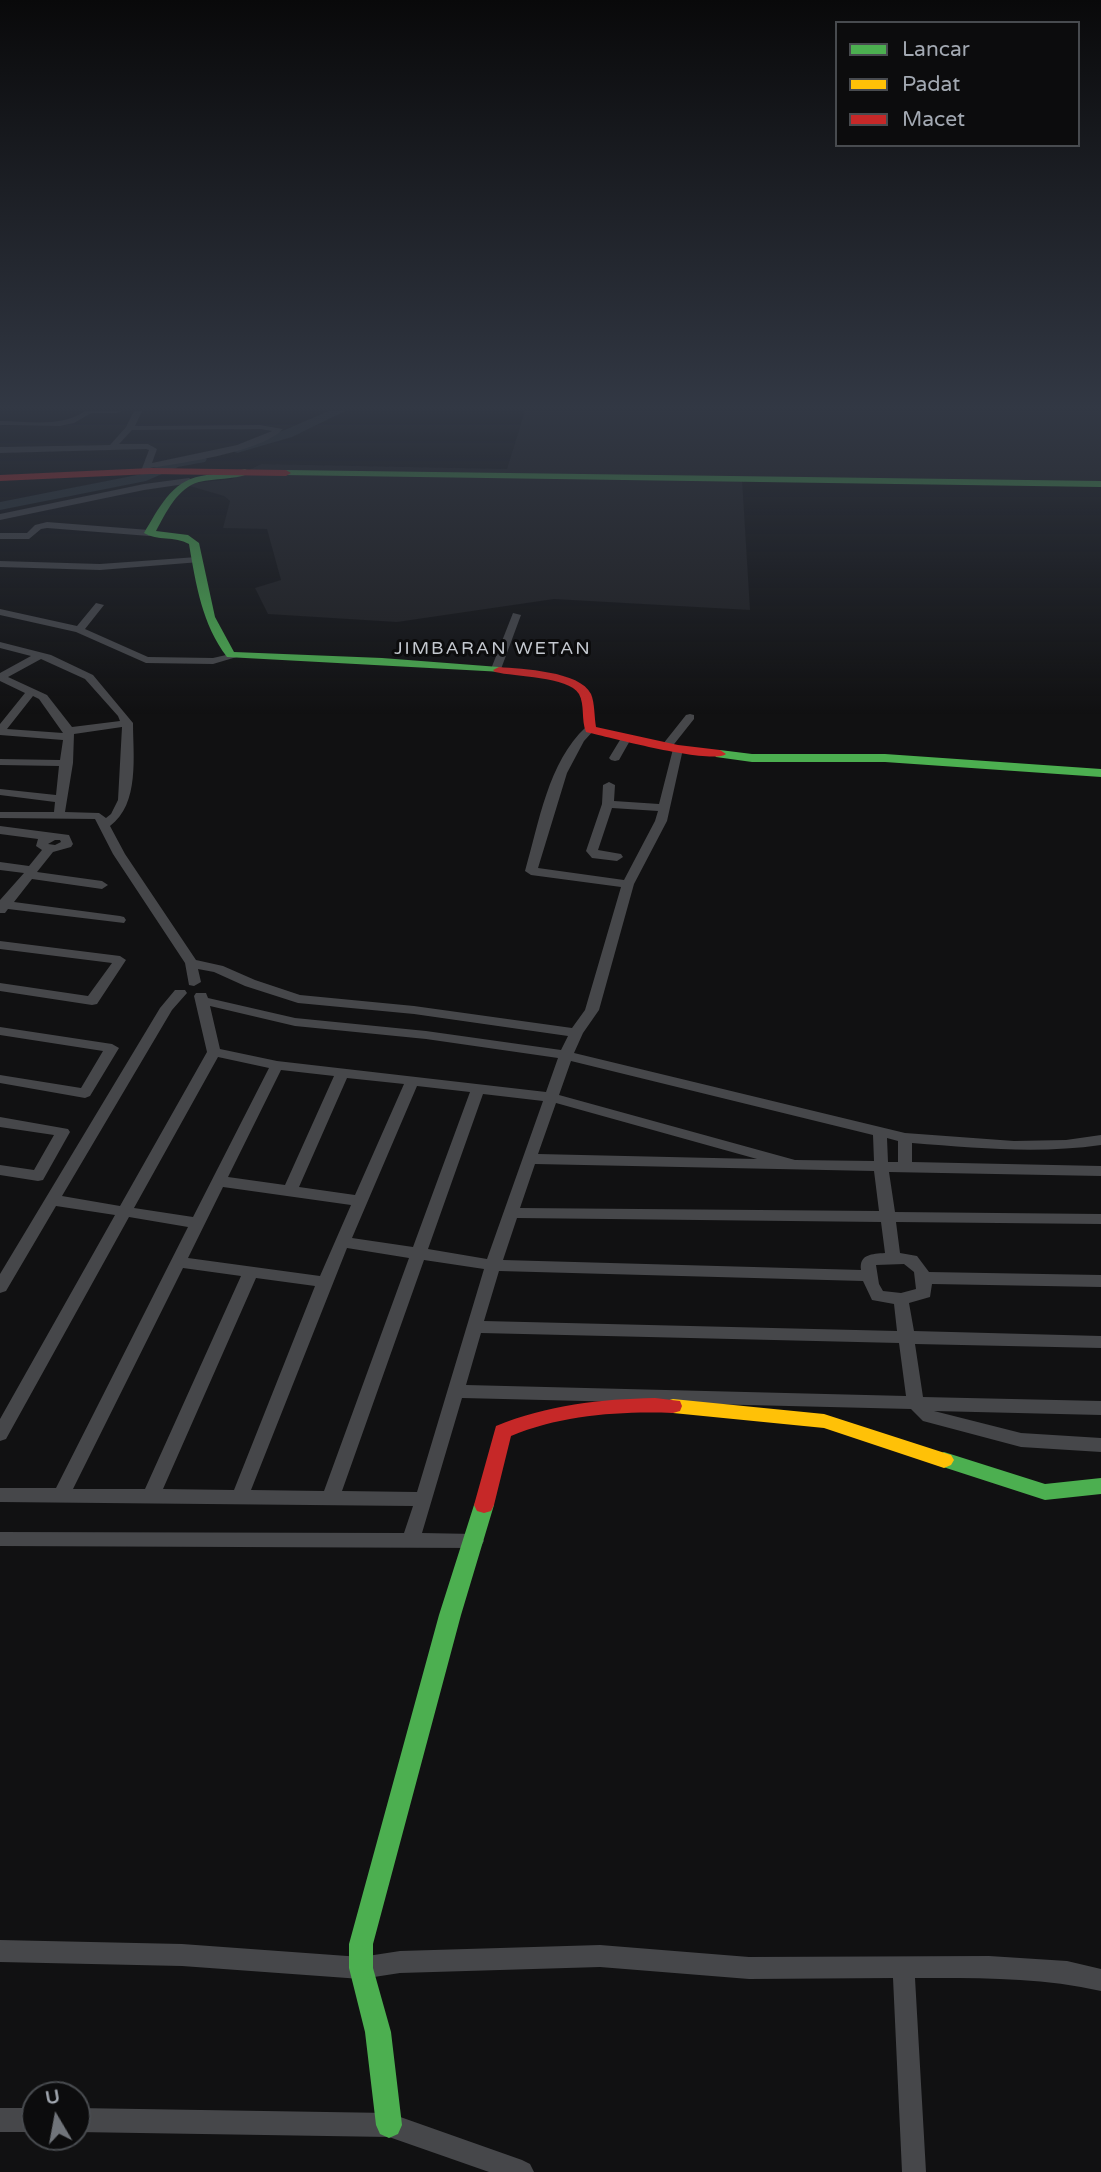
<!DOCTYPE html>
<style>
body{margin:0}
#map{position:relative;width:1101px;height:2172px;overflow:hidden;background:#111112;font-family:"Varela Round",sans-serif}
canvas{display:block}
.legend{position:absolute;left:835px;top:21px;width:245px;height:126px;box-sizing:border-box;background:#0c0c0d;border:2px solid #484b4f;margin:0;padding:9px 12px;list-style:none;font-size:21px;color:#a3a9b2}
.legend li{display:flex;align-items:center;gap:14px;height:35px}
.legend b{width:35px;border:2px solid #484b4f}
.north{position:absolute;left:21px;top:2081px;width:70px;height:70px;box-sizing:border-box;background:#0c0c0d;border:2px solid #484b4f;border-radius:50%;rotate:350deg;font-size:19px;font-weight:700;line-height:28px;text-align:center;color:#a3a9b2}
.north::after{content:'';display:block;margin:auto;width:24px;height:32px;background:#70747a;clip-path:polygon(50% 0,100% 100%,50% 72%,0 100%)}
</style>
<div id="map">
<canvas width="1101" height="2172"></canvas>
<ul class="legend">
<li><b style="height:9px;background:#4caf50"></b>Lancar</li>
<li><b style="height:9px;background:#ffc107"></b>Padat</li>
<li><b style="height:9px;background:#c62828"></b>Macet</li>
</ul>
<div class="north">U</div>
</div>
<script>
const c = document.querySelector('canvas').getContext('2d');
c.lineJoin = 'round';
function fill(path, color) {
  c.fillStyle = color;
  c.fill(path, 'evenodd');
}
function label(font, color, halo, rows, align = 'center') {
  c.font = font + ' "Varela Round",sans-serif';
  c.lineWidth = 6;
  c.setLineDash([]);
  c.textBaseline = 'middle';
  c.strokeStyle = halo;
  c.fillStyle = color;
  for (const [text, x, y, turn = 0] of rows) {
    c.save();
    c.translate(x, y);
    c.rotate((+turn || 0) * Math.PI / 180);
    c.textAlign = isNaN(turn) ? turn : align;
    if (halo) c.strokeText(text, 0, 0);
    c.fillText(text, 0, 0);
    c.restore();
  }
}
fill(new Path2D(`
 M525 411H1101V484L742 479 750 610 554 599 397 622 268 614 255 588 281 580 267 529 223 528 230 501 224 496 183 484 232 479 261 464 507 469Z`), '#1e1e20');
fill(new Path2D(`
 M329 411H345L292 437 237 453 230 449 282 431Z
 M200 455 207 459 205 462 178 467 146 481 0 510V502L142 474 169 460Z`), '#293236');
fill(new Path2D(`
 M85 411H121L117 413H91L74 423 60 426 0 425V421C27 421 61 428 85 411Z
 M134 411H142L135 426 260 425 283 429C261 452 183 463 150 468L145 474 141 471 149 450 146 449 0 453V447L110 445 126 427ZM260 429 272 431 237 445 152 463 157 449 148 444H119L132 430Z
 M189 478 193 481 192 483 144 490 0 520V514L144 484Z
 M47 522 149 530 154 533 149 536 47 528 41 529 29 539H0V533H27L35 525Z
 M197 557 202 560 200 562 100 570 0 567V561L100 564Z
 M96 603 104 605 85 629 148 657 213 658 235 653 240 656 213 664 146 663 76 632 0 615V609L77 626Z
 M513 613 521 615 501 669 496 672 492 671 491 669Z
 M0 642 51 655 93 675 133 723C133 755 140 804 110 826L125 854 196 960 223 966 255 980 300 995 414 1006 572 1028 585 1010 621 887 531 875 525 871C539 823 548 762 586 727H594L595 729 584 741 567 773 538 868 624 880 655 821 658 811 612 808 598 850 621 854 623 857 617 861 592 858 586 851 602 804 603 785 609 782 615 785 614 801 659 804 673 749 674 747H682L683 749 667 821 634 884 599 1010 583 1033 574 1053 905 1133 1014 1141 1066 1140 1101 1135V1145C1038 1154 976 1148 912 1143V1162L1101 1166V1176L889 1172 895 1212 1101 1214V1224L896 1222 900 1253 917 1256 929 1272 1101 1275V1287L932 1284 930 1297 909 1303 914 1331 1101 1336V1348L915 1344 923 1397 1101 1401V1415L934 1411 1021 1433 1101 1438V1452L1021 1447 923 1421 911 1409 462 1398 422 1533 475 1534 481 1536 484 1541 481 1546 475 1548 0 1546V1532L404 1533 413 1506 0 1502V1488H56L188 1227 129 1217 6 1439 0 1441V1419L115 1215 56 1206 6 1291 0 1293V1274L160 1008 175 990H185L187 993 172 1010 62 1196 120 1206 207 1052 194 996 196 993H206L208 998 295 1018 426 1031 561 1050 568 1036 414 1014 298 1003 245 986 214 972 198 969 201 982 194 986 189 985 185 963 113 854 95 819 0 818V812H54L55 802 0 795V789L56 795 59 766 0 765V759L60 760 63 740 0 735V724L25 693 0 681V673L31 656 0 648ZM41 659 85 679 118 716 120 721 72 727 47 695 8 677ZM33 696 39 699 63 733 7 729ZM122 727 118 800 111 814 106 818 99 813 65 812 73 763 74 734ZM210 1006 295 1026 426 1039 558 1058 546 1092 277 1061 220 1049ZM218 1057 269 1068 193 1217 134 1208ZM571 1061 873 1135 874 1161 795 1160 559 1095ZM281 1070 334 1076 285 1185 228 1177ZM347 1078 404 1084 355 1195 299 1187ZM417 1086 470 1092 413 1247 352 1238ZM483 1094 543 1101 487 1259 428 1249ZM556 1103 757 1159 538 1154ZM887 1138 898 1141V1162H888ZM535 1164 874 1171 879 1211 520 1208ZM223 1187 351 1205 320 1276 188 1258ZM517 1218 881 1222 885 1253C872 1254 859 1254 861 1270L503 1260ZM347 1248 409 1258 324 1491 251 1490ZM424 1260 484 1269 417 1492 342 1491ZM904 1264 914 1272 916 1289 901 1293 883 1291 879 1284 876 1265ZM183 1268 241 1276 145 1489H73ZM499 1271 863 1281 872 1300 894 1304 897 1331 484 1321ZM256 1278 315 1286 234 1490 163 1489ZM481 1333 899 1343 906 1396 466 1385Z
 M690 714 694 715V719L671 748H663V744L686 715Z
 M627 734 632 737 619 760 615 761 611 760 609 758 623 735Z
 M0 826 69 835 73 844 71 847 53 852 37 872 102 881 108 885 102 889 32 879 14 902 120 916 124 917 126 920 124 923 8 909 5 913H0V900L24 873 0 870V862L29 866 42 850 36 846 38 839 0 834ZM55 840H60L61 842 55 845 48 844Z
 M0 941 120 956 126 960 97 1004 92 1005 0 991V983L88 996 112 963 0 949Z
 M0 1027 112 1044 119 1048 90 1096 85 1098 0 1083V1075L81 1088 103 1051 0 1035Z
 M0 1117 68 1129 70 1132 43 1180 38 1181 0 1175V1165L34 1170 54 1135 0 1127Z
 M0 1940 182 1944 361 1957 400 1951 600 1945 749 1957 989 1956 1067 1961 1101 1969V1991C1040 1977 977 1978 915 1978L926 2172H902L893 1978 749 1979 600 1967 400 1973 361 1979 182 1966 0 1962Z
 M0 2108H35V2132H0Z
 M77 2108 389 2113 522 2160 530 2164 534 2172H489L389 2137 77 2132Z`), '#46474a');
fill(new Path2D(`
 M245 469 250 472 248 474C232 480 216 478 199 482 177 488 166 513 156 531L188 535 199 543 215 617 234 652 382 658 499 667 505 670 503 672 227 657C202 624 196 585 189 544 175 536 157 541 144 533 158 510 171 481 201 476 216 473 230 473 245 469Z
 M286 470 1101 481V487L283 475 281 473Z
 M720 750 752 754H885L1101 769V777L885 762H752L716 757 714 754Z
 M944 1452 1045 1484 1101 1478V1494L1045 1500 937 1465 934 1460 937 1455Z
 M484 1497 491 1499 494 1505 461 1615 373 1944V1968L391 2032 402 2125 398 2134 389 2138 380 2134 376 2125 365 2032 349 1968V1944L439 1615 474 1505 477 1499Z`), '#4caf50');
fill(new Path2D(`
 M673 1399 824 1414 951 1455 954 1460 951 1465 944 1468 824 1428 673 1413 666 1411 664 1406 666 1401Z`), '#ffc107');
fill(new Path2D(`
 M151 468 286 470 291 473 286 476 151 474 0 481V475Z
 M499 667C522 669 580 671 591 694 595 704 594 716 596 727L678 745 720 750 726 754C712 765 608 737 586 732 581 720 585 705 579 694 568 676 515 677 495 672L493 670Z
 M655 1398 680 1401 682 1406 680 1411 673 1413C620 1411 561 1415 511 1436L494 1505 491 1511 484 1513 477 1511 474 1505 496 1426C547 1405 601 1399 655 1398Z`), '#c62828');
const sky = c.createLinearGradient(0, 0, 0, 715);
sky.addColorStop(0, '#09090a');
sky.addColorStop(0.57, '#323844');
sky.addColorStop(1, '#32384400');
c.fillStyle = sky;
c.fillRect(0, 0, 1101, 715);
c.letterSpacing = '2px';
label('18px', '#c4c8cf', '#0c0c0d', [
 ["JIMBARAN WETAN",493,649]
]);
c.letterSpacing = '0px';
</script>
